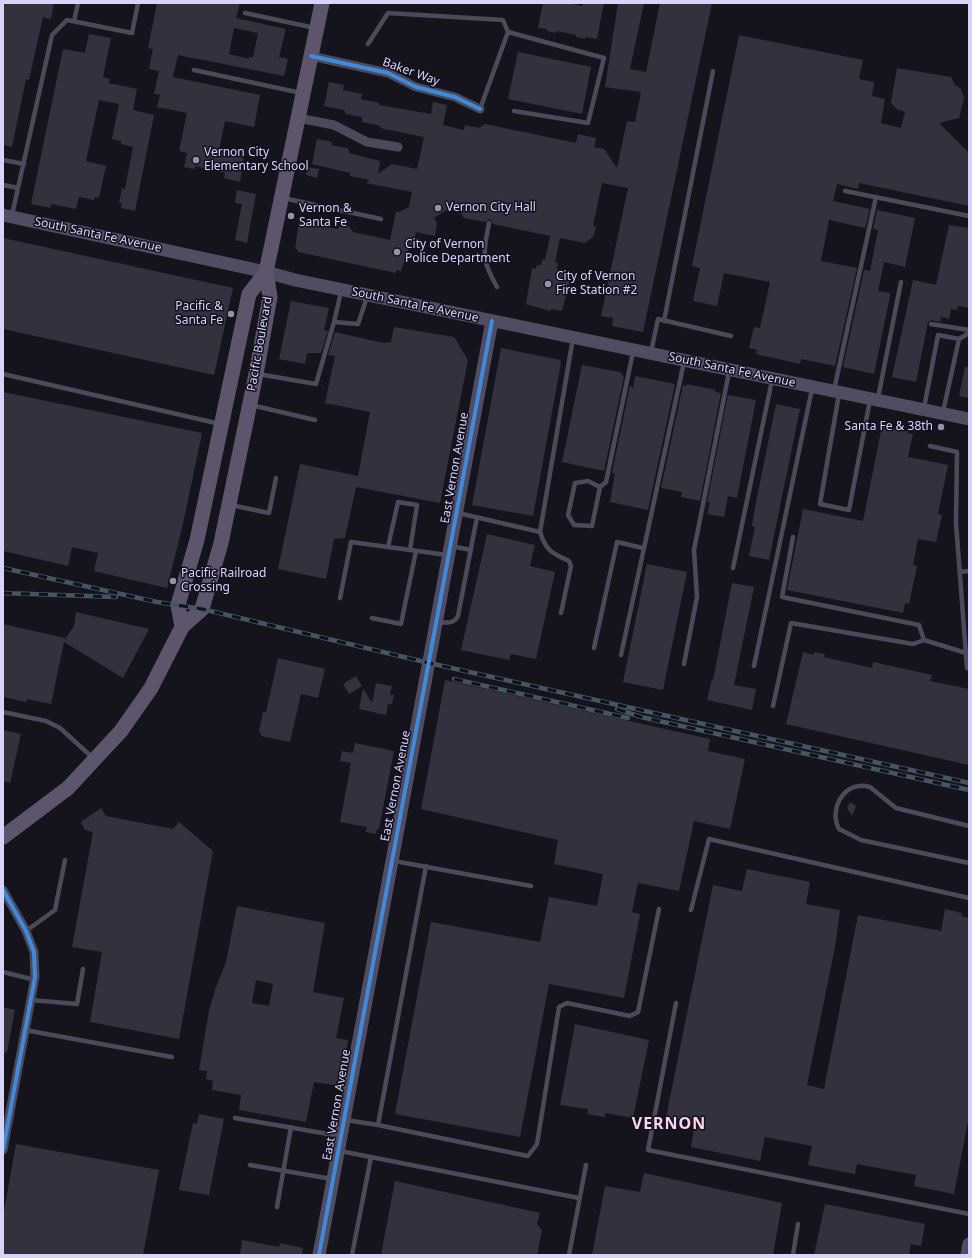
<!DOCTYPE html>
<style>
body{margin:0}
#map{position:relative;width:972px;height:1258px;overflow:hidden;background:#15141c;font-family:"Noto Sans",sans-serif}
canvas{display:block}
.frame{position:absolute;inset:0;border:4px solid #d8d4f9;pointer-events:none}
</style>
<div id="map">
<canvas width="972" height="1258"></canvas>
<div class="frame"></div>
</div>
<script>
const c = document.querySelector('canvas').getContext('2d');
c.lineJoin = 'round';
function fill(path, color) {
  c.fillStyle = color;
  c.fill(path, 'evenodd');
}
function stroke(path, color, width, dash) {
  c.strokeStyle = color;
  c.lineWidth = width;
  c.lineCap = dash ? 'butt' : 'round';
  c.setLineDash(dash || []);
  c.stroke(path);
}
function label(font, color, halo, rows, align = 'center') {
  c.font = font + ' "Noto Sans",sans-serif';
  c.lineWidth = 3;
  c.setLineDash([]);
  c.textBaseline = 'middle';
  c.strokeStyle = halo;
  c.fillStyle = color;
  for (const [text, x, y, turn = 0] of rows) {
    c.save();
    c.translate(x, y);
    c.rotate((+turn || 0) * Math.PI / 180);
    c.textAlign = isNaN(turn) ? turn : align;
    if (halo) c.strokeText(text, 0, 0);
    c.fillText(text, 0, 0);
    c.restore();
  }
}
fill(new Path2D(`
 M3 3H54L51 19 43 17 29 80 26 79 12 147 3 145Z
 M157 3H240L236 18 286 29 279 57 288 59 284 76 178 55 173 77 260 95 254 127 225 121 219 150 244 155 240 182 224 178 225 173 195 166V169L184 167 187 153 179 151 187 113 157 107 160 95 154 94 159 71 149 69 153 49 148 48ZM234 28 258 33 253 57H249V59L229 54Z
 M543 3H568L582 6 583 3H604L597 39 586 37 585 39 576 37V35L557 31 556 33 547 31V29L538 28Z
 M618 3H644L630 69 646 72 660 3H712L643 332 612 326 613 318 601 316 628 188 602 183 593 226 596 227 593 237 585 243 560 238 555 262 558 263 557 269 572 272 562 311 551 309 550 311 526 304 532 268 536 269 537 265H541L543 259 545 260 550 236 493 224 490 219 485 222 464 218 460 212 448 209 434 218 437 223 435 236 416 232 413 246 410 245 401 271 396 270V273L298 252V250L295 249 299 221 337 229 346 222 353 232 390 240 396 212H399L409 207 412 192 366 183 370 180 350 176V173L312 164 317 139 332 142 331 145 347 148 349 150V153L380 161 378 174 392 164 417 169 424 137 380 128 381 126 362 122V117L346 114 344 110 324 106 329 82 344 85 343 90 362 94 361 99 379 103V105L431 114 433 102 447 105 443 125 464 130 465 125 479 128 485 124 576 143 578 134 596 138 594 147 604 149 617 168 627 121 635 122 641 92 605 87Z
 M89 34 111 38 103 77 110 79 109 83 137 89 133 110 154 115 135 211 121 208 122 203H119L122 188 125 189 133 147 121 144V141L112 139 119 104 99 100 86 161 106 166 99 198 95 197 94 200 79 197 76 209 51 204V208L31 204 63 49 85 53Z
 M739 35 863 60 859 79 874 82 872 96 885 99 881 123 901 128 905 112 898 110 891 103 897 68 951 77 955 85 961 89 964 98 959 118 939 123 969 153V206L859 183 858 189 837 184 833 201 870 209 865 228 829 220 821 261 857 268 835 366 801 359 800 364 756 354 757 350 749 348 754 327 760 328 770 282 724 273 717 306 693 301 700 268 692 266Z
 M518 52 591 67 582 114 508 99Z
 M307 167 319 169 317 178 306 175Z
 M237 190 256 194 247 243 235 240 242 204 235 203Z
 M877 210 915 218 905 267 884 262 878 291 890 293V296L874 374 843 367 864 270 870 271 878 230 873 229Z
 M949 225 969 228V308L958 306 957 310 951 309 949 319 941 317 940 322 931 320 928 322 916 382 892 377 913 280 936 285Z
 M3 238 233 288 214 375 3 329Z
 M291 301 329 308 324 330 328 331 321 353H307L305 364 279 359Z
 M394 327 454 337 468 360 440 503 356 487 345 538 334 539 326 579 278 569 300 464 358 476 370 412 325 403 335 356 328 355 335 332 383 343 391 342Z
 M501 348 560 360 561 363 533 516 472 505Z
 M582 365 620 372 624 377 604 471 562 462Z
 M965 367H969V398L959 396Z
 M635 376 675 384 648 510 610 502 615 473H612L630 385 633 389Z
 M687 384 716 390 715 392 721 393 700 501 681 497 682 492 661 488 683 385 686 386Z
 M3 392 202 433 183 524 167 588 94 571 98 553 72 547 68 566 3 551Z
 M728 395 756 400 737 498 728 496 724 517 707 514 710 503 707 502Z
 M776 404 800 409 769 560 749 556 755 527 752 526 756 502Z
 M882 426 908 431 907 433 913 434 908 457 948 465 938 514 942 515 936 542 918 539 913 565 917 566 909 604 905 603 903 613 787 590 803 509 863 521Z
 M487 534 535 545 530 566 555 572 536 659 511 654 509 660 461 650Z
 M647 564 687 572 663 690 623 682Z
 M732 583 754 587 734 685 756 689 752 710 707 700 712 679 713 680Z
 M76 612 149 629 123 678 64 642 51 704 27 699 26 702 3 697V624L65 638 64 641 74 626Z
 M803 652 814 655V652L825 654 824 657 872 668 873 662 932 675 930 681 969 689V765L786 724Z
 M278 658 325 669 318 698 301 694 290 742 261 736V733L259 732 263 712H266Z
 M356 676 362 686 349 694 343 684Z
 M445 680 710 739 708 751 745 759 730 829 694 821 679 891 638 883 632 912 640 914 624 998 549 984 520 1137 395 1114 431 922 540 942 549 897 597 906 603 874 554 864 558 840 421 809Z
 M376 683 392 686 390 695H394L392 704H388L386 715 359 709 363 688 372 703Z
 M3 730 21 734 10 783 3 781Z
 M355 743 394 751 379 829H377L376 834 366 832 367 827 340 822 351 763 340 761 342 751 353 753Z
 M850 802 856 806 852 816 847 808Z
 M101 808 106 816 173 829 179 822 213 851 179 1039 90 1022 102 952 72 947 93 832 85 830 81 822Z
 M747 869 810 882 806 904 840 910 835 947 807 1085 824 1089 858 915 941 931 945 909 962 913 961 916 969 918V1116L954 1194 914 1186 916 1175 857 1164 855 1174 808 1165 812 1146 765 1137 760 1161 691 1147 695 1123 666 1117 713 885 742 891Z
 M237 906 325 923 313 992 344 998 336 1038 348 1040 339 1086 314 1082 306 1122 239 1110 241 1095 212 1090 213 1081 206 1079 207 1071 199 1070 209 1010 216 987 226 962ZM256 980 273 984 269 1006 252 1003Z
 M3 1007 15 1010 7 1053 3 1052Z
 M575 1024 649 1040 633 1118 605 1113V1117L587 1114 588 1109 560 1105Z
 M199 1114 224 1119 209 1195 179 1190 193 1123 197 1124Z
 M16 1144 159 1170 143 1255H3V1216Z
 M644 1173 782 1203 773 1255H592L605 1186 640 1192Z
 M395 1181 540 1213 537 1224 542 1230 537 1255H381Z
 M825 1204 925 1224 921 1246 911 1244 909 1255H814Z
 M242 1240 279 1247 280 1243 303 1248 302 1255H240Z`), '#33313e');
stroke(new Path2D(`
 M245 13 315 28
 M74 21 78 3
 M368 44 388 13 503 20 508 32
 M194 70 301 93
 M480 109 508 32 604 58 588 123 514 111
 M3 160 24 164
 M3 185 18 188
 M845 191 969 216
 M283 198 381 219
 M12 215 52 35 67 20 132 33 138 3
 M489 223C483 254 481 259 497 287
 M664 321 713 71
 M334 322 341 292
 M931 324 969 330
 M959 339 969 333
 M651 352 658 319 731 336
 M3 374 220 424
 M258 374 316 384 334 322 358 324 367 297
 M834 390 876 197
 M839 394 820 504 849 510 870 400
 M878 398 901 282
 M251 405 315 420
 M924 408 938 335 959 339 943 412
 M930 446 957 452 956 523 967 668 969 669
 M600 487 588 481 575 483 568 515 574 525 592 526 600 487 606 482 633 352
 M231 505 269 513 276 478
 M458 513 540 532 573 338
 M540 532C546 551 552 553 569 561L571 566 561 613
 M793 537 782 597 919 625 924 640
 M451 546 471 550
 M388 547 398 502 417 505 410 550
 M733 568 772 380
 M960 572 969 571
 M340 598 351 542 447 555
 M372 618 401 624 416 551
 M438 622C446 623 454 624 458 616L477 517
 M594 648 617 542 643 548
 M621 655 684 362
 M684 664 697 597 694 550 729 372
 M754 666 812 389
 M773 706 791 623 913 644 924 640 966 653
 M3 712 46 721 60 728 93 758
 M969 826 896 808 870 787C845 779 828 809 839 829L861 840 969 863
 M394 861 531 886
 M426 866 378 1125 513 1153 528 1156 537 1144 559 1007 567 1003 630 1016 638 1012 659 909
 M691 910 709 839 969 898
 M26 931 55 910 65 860
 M3 972 35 980
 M31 1000 77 1004 83 969
 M676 1003 648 1150 969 1214
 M25 1030 172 1057
 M235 1118 340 1136
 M346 1120 378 1125
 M340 1151 579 1198
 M250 1165 332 1179
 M277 1207 291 1127
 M352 1255 371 1157
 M569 1255 586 1165
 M793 1255 798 1224`), '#4b4a5b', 4.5);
stroke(new Path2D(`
 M311 56 388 73 416 87 455 97 480 109
 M298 118 334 125 367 142 398 147
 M3 890 26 931 34 952 35 977 3 1150`), '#4b4a5b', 9);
stroke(new Path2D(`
 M3 215 266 272 295 280 969 419
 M319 1255 492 321
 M967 1255 969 1244`), '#4e4d62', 13);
stroke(new Path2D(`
 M182 627 178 605 197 540 249 294 266 272
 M3 837 68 788 121 731 151 688 182 627 202 609 221 543 256 374 270 297 266 272 322 3`), '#5d556c', 15);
const rail = new Path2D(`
 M3 568 157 602 202 609 429 663 969 783
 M3 593 116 597
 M454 679 628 718
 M617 709 641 717 969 790`);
stroke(rail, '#455562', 4.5);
stroke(rail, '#12101f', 3, [9]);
stroke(new Path2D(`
 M311 56 388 73 416 87 455 97 480 109
 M3 890 26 931 34 952 35 977 3 1150
 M319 1255 492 321`), '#408adc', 4);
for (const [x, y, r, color] of [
 [196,160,4,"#9491ac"],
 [438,208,4,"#9491ac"],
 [291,216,4,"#9491ac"],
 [397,252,4,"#9491ac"],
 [548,284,4,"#9491ac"],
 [231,314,4,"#9491ac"],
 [941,427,4,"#9491ac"],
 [173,581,4,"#9491ac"]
]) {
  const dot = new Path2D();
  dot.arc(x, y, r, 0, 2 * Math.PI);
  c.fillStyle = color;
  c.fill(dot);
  stroke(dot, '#12101f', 1.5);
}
label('12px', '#d8d4f9', '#12101f', [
 ["Baker Way",411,72,20],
 ["South Santa Fe Avenue",98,235,12],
 ["South Santa Fe Avenue",415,305,12],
 ["Pacific Boulevard",260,344,-80],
 ["South Santa Fe Avenue",732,370,12],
 ["East Vernon Avenue",455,468,-80],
 ["East Vernon Avenue",396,786,-79],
 ["East Vernon Avenue",337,1105,-80]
]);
label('12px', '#d8d4f9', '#12101f', [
 ["Vernon City",204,153],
 ["Elementary School",204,167],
 ["Vernon City Hall",446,208],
 ["Vernon &",299,209],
 ["Santa Fe",299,223],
 ["City of Vernon",405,245],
 ["Police Department",405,259],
 ["City of Vernon",556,277],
 ["Fire Station #2",556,291],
 ["Pacific &",223,307,"right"],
 ["Santa Fe",223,321,"right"],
 ["Santa Fe & 38th",933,427,"right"],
 ["Pacific Railroad",181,574],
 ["Crossing",181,588]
], 'left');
c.letterSpacing = '1px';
label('bold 16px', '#fad6ec', '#12101f', [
 ["VERNON",669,1124]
]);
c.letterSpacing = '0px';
</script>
